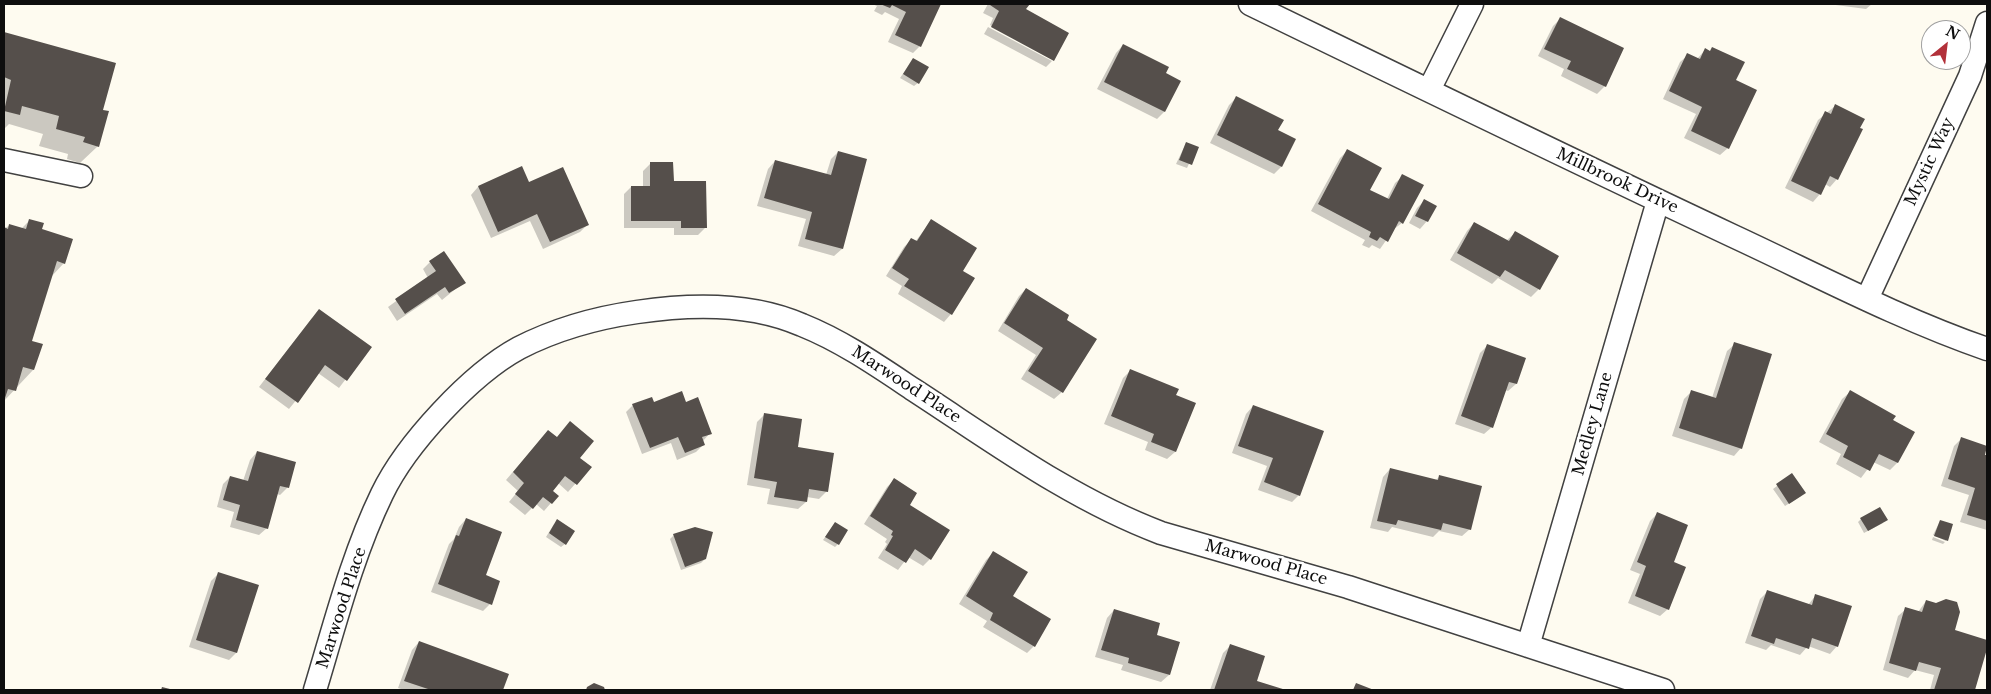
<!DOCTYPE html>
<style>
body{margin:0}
#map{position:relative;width:1991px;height:694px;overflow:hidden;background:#fefbf0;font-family:"Libre Baskerville",serif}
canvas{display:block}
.frame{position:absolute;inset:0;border:5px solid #0e0e0e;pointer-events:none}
.north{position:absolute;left:1921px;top:20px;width:50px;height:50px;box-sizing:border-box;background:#fff;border:1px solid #9f9f9f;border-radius:50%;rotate:29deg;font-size:14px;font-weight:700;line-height:20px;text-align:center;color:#0e0e0e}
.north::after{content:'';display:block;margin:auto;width:18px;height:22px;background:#b2313a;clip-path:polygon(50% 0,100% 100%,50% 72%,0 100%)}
</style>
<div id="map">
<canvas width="1991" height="694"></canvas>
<div class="frame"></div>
<div class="north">N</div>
</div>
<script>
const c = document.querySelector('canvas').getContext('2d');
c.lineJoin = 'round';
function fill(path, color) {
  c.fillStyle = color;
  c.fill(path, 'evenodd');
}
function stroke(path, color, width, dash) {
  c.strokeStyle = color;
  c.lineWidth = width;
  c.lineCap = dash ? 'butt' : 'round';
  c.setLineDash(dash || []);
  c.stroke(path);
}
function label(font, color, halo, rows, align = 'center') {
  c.font = font + ' "Libre Baskerville",serif';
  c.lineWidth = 5;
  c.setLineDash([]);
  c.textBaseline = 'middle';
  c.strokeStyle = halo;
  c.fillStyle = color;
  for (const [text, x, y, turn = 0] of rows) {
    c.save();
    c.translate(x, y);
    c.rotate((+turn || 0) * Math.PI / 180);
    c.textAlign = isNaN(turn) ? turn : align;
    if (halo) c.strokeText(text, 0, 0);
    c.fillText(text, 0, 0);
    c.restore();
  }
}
fill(new Path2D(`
 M872 4H940L920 46 913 53 888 42 899 19 885 12 882 15 874 11 877 6Z
 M988 4H1028L1025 10 1068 33 1053 60 990 25 993 18 983 13Z
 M1828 4H1872L1866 9Z
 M1560 19 1605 86 1597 94 1561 76 1564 69 1538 56 1553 26Z
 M988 27 1052 61 1046 67 984 34Z
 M4 34 114 64 101 110 98 146 80 163 67 159 68 154 39 146 43 134 9 124 4 129Z
 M1123 45 1165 74 1164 112 1157 119 1097 89 1116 53Z
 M1705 50 1734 81 1728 148 1720 155 1684 138 1696 114 1663 99 1680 62 1688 55 1697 59Z
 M913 59 918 83 914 86 900 78Z
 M1236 98 1277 131 1294 139 1281 167 1274 174 1210 143 1229 105Z
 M1835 106 1837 179 1830 187 1825 184 1820 194 1813 202 1785 188 1818 120Z
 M1186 143 1197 147 1187 168 1176 164Z
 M1347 151 1369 190 1387 199 1395 183 1403 176 1402 223 1394 229 1380 249 1372 245 1369 248 1362 245 1365 240 1311 211 1340 158Z
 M838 152 866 159 842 249 834 256 798 246 806 219 757 206 768 169 775 161 826 175 831 159Z
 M650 164 673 182 705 228 698 235H674V228H624V194L631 187H643V171Z
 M521 168 528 184 587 225 580 232 543 249 530 221 491 238 471 195 478 187Z
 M1424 201 1427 221 1420 229 1409 223 1417 208Z
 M30 220 40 230 64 263 51 277 30 342 33 370 4 401V229L10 225 21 229Z
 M931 221 961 271 951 314 944 322 898 294 902 286 886 276 904 247 911 240 915 242Z
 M1474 223 1507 240 1515 233 1557 257 1539 289 1531 297 1498 278 1492 284 1450 260 1467 231Z
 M430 262 464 282 442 300 437 294 397 321 388 307 428 278 423 269Z
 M1026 289 1062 392 1054 399 1021 379 1036 355 998 331 1019 296Z
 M312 318 370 347 339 388 318 373 289 409 259 387Z
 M1735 344 1741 448 1734 456 1672 436 1684 399 1692 391 1712 398 1727 351Z
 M1488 345 1524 359 1516 384 1508 391 1505 390 1492 427 1484 434 1455 424 1480 353Z
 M1130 371 1175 396 1194 404 1175 452 1167 459 1145 450 1148 442 1104 424 1123 378Z
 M1850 392 1913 433 1897 463 1890 470 1873 462 1861 478 1836 464 1841 454 1819 442 1842 399Z
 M653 403H685L710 433 703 441V445L696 452 677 460 671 443 642 454 626 412 633 405Z
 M1253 406 1299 495 1292 502 1258 490 1267 466 1232 453 1246 414Z
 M765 414 796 448 827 491 819 499 807 497 806 502 798 509 767 504 770 489 747 485 757 422Z
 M541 439 578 458 590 467 568 492 558 483 551 491 557 496 544 511 536 504 525 515 509 502 518 491 506 480Z
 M1961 439 1987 457V530L1960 522 1969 495 1941 486 1954 446Z
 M257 452 295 463 287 488 280 495 277 494 267 528 259 535 230 527 234 512 217 507 223 484 230 477 243 481 250 460Z
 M1390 469 1435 481 1439 477 1470 529 1462 536 1439 531 1433 537 1392 527 1388 532 1370 528 1383 477Z
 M1792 475 1801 496 1785 506 1773 489Z
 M894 480 908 505 930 559 923 566 908 557 898 570 878 558 887 544 885 542 887 539 864 524 887 487Z
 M1657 514 1668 609 1660 616 1628 603 1640 574 1630 570 1650 521Z
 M466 519 485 576 490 604 483 611 431 592 449 544 454 539 459 527Z
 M1861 519 1883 523 1864 533 1858 522Z
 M1940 521 1952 525 1946 541 1933 535Z
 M835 523 838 544 835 547 823 540Z
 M554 524 565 544 561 547 546 537Z
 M674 535 705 559 701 563 681 570 670 539Z
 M1933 537 1945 542 1943 544 1932 540Z
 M993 553 1034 646 1027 653 983 627 987 621 959 604 986 560Z
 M219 573 258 586 236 653 229 660 189 647 211 581Z
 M1767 592 1808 605 1816 595 1837 646 1830 654 1808 646 1800 655 1771 645 1766 650 1745 643 1760 599Z
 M1926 601 1936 604 1954 631 1987 641 1974 690H1930L1934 675 1915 670 1908 678 1883 670 1898 616 1906 609 1918 612Z
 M1114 610 1155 636 1169 675 1161 682 1121 670 1123 665 1095 657 1107 618Z
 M419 642 507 675 502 690H404L398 688 412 650Z
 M1230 646 1256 681 1283 690H1210L1223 653Z`), '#0003');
fill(new Path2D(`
 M880 4H941L921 47 895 35 906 12 892 5 890 8Z
 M991 4H1030L1026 9 1069 33 1054 61 991 27 999 11 990 5Z
 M1560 17 1624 48 1606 87 1567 69 1571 61 1544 49Z
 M4 32 116 63 103 110 109 111 99 147 83 142 85 137 56 129 59 116 22 106 20 115 4 111 11 80 4 77Z
 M1123 44 1169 67 1166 73 1181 81 1165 112 1104 82Z
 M1712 47 1745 62 1736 80 1757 90 1729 149 1691 131 1702 107 1669 91 1687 53 1700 59 1705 48 1710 51Z
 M913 58 929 67 919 84 903 74Z
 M1236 96 1284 120 1278 130 1296 139 1282 167 1217 135Z
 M1835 104 1865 119 1860 128 1863 129 1838 180 1830 176 1821 195 1791 181 1825 111 1831 114Z
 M1186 142 1199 147 1192 165 1179 160Z
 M1347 149 1382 168 1370 190 1389 199 1402 174 1424 185 1403 224 1399 221 1388 242 1380 237 1377 241 1369 237 1371 232 1318 204Z
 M838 151 867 159 843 249 805 239 812 212 764 198 775 160 831 175Z
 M650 162H673L674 181H706L707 228H681V221H631V186H650Z
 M522 166 529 182 563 167 589 225 550 242 537 214 498 232 478 186Z
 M1424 199 1437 206 1428 222 1415 216Z
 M29 219 44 223 42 229 73 239 65 264 57 261 32 341 43 344 34 370 23 367 16 391 8 389 4 401V227L8 229 9 224 26 229Z
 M931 219 977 248 963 271 975 278 952 315 904 286 909 279 892 268 911 238 917 241Z
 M1474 222 1509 241 1515 231 1559 256 1540 290 1505 270 1500 277 1457 253Z
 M444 251 466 283 449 293 445 287 405 314 395 299 436 271 429 261Z
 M1026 288 1069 315 1067 320 1097 339 1063 393 1028 371 1043 348 1004 323Z
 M319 309 372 347 347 381 325 365 298 403 265 379Z
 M1734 342 1772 354 1742 449 1679 428 1691 390 1716 398Z
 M1487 344 1526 358 1517 384 1509 382 1493 428 1461 416Z
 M1130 369 1179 389 1176 395 1196 403 1176 452 1151 442 1154 434 1111 416Z
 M1850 390 1896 416 1893 420 1915 432 1898 463 1879 454 1870 471 1843 457 1848 446 1826 434Z
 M682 391 686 402 698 397 712 434 702 437 705 445 685 453 678 437 650 448 632 404 652 397 654 402Z
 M1253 405 1324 431 1300 496 1264 482 1273 458 1238 446Z
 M764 413 802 419 798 447 834 453 828 492 809 489 807 502 774 497 777 482 754 478Z
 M570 421 594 441 580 458 592 467 577 485 565 476 553 491 559 496 552 504 543 497 533 509 515 494 524 483 513 472 548 430 557 437Z
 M1961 437 1987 446 1985 455H1987V521L1967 515 1975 488 1948 479Z
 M257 451 296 462 289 488 280 486 268 529 236 520 240 505 223 500 230 476 248 481Z
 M1390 468 1438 480 1439 475 1482 486 1471 530 1443 523 1441 530 1398 520 1396 525 1377 521Z
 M1792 473 1806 493 1789 504 1776 484Z
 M894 478 917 493 910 505 950 530 931 560 915 549 906 563 885 550 893 536 891 535 893 531 870 516Z
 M1880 507 1888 520 1868 531 1860 518Z
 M1657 512 1688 525 1674 562 1686 567 1669 610 1635 596 1646 566 1637 562Z
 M466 518 502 532 486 575 500 581 492 605 438 584 456 535 459 536Z
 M557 519 575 531 566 545 549 533Z
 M1940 520 1953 524 1948 541 1934 536Z
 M835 522 848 530 839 545 825 537Z
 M695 527 713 532 706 559 685 567 673 534Z
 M993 551 1028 572 1013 596 1051 619 1035 647 990 620 993 613 966 596Z
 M218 572 259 585 237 653 196 640Z
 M1767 590 1812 605 1815 594 1852 606 1838 647 1812 638 1809 649 1776 638 1774 644 1751 636Z
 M1946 599 1957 602 1960 612 1955 630 1987 640V649L1975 690H1934L1941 668 1919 662 1916 671 1889 663 1905 607 1922 612 1926 600 1936 603Z
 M1114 609 1160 623 1157 635 1180 642 1170 675 1128 663 1129 658 1101 650Z
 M419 641 509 674 503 690H431L404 681Z
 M1230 644 1265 656 1257 681 1286 690H1214Z
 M594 683 604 687 605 690H586L587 687Z
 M1356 683 1374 690H1353Z
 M162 687 174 690H161Z`), '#554f4b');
const minor = new Path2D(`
 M1250 4C1411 82 1571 160 1733 236 1817 275 1900 319 1987 349
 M1429 90 1472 4
 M4 160 81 176
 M1867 299 1970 76 1987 23
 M1528 646 1658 201
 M315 690C335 624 352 556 382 494 406 444 471 374 519 348 556 329 595 318 637 312 690 304 752 303 802 325 842 341 878 366 914 390 994 442 1071 499 1161 533L1348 587 1663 690`);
stroke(minor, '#414141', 25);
stroke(minor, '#fff', 22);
label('16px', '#0e0e0e', '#fff', [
 ["Mystic Way",1930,162,-65],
 ["Millbrook Drive",1617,181,25],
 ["Marwood Place",906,385,33],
 ["Medley Lane",1593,424,-74],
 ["Marwood Place",1266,563,16],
 ["Marwood Place",342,608,-72]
]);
</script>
